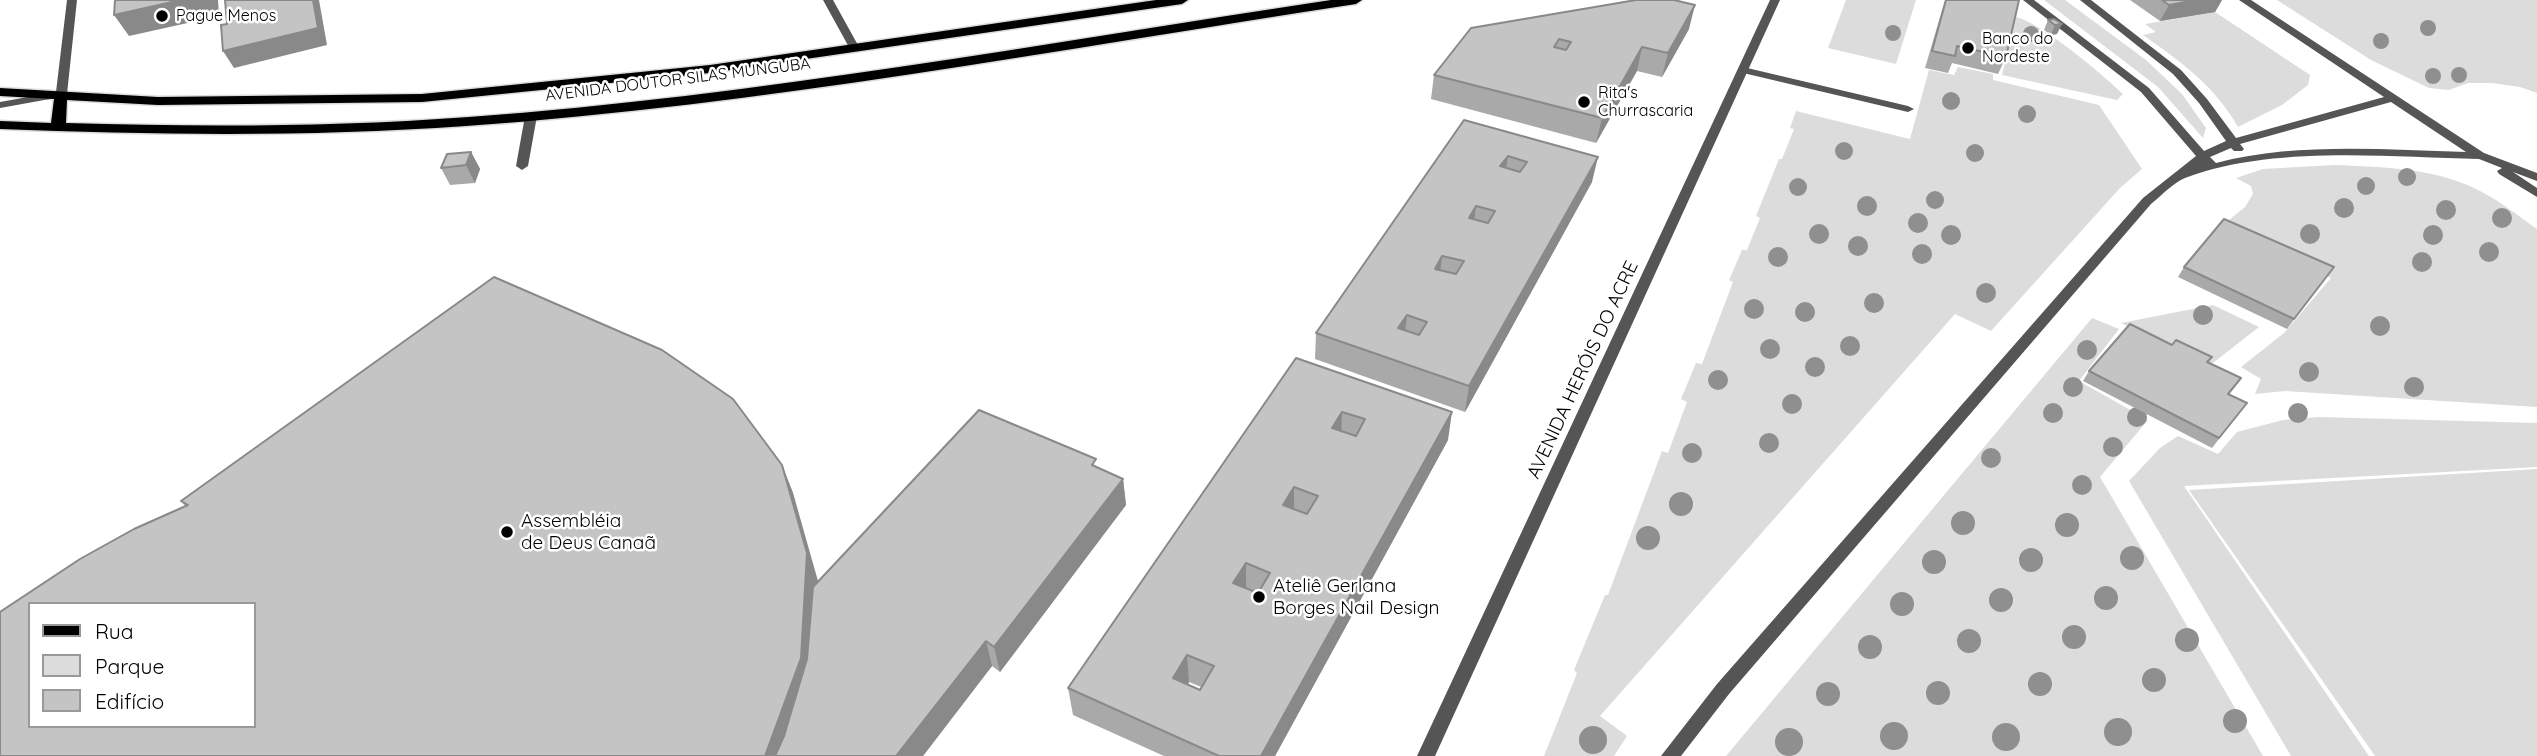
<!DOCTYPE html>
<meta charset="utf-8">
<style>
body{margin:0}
#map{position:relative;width:2537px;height:756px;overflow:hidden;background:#fff;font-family:Quicksand,sans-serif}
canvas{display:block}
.legend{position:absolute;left:28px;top:602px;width:228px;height:126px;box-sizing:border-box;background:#fff;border:2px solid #999;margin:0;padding:9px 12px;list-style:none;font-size:21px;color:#000}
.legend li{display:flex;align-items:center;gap:14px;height:35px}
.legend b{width:35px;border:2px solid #999}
</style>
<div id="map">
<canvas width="2537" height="756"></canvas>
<ul class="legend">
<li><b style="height:9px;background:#000"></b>Rua</li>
<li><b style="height:19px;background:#dcdcdc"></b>Parque</li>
<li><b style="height:19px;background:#c4c4c4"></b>Edifício</li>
</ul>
</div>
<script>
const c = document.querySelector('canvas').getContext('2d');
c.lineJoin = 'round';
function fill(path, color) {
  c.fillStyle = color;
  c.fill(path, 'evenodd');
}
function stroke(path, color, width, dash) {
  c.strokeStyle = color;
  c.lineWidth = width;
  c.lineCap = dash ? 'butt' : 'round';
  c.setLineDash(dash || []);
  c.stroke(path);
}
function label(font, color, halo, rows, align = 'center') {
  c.font = font + ' Quicksand,sans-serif';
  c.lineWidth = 5;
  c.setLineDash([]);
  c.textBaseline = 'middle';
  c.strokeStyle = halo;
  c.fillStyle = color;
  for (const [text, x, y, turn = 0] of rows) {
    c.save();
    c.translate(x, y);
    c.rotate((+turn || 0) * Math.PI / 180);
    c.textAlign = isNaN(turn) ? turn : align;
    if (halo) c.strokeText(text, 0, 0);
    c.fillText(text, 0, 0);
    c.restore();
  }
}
fill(new Path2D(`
 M1846 0H1916L1896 64 1828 48Z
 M2044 0H2065L2146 60 2182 94 2206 128 2203 138 2158 87Z
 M2277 0H2537V93L2520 87 2492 83H2468L2449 90 2429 88 2371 60Z
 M2215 12 2310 75 2308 85 2282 105 2238 127C2216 87 2180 61 2143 35L2156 32 2145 24Z
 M2016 17C2043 24 2101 73 2123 94L2117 100 2002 75Z
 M1958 67 1993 74V80L2099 105 2142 169 2120 188 1991 331 1955 314 1600 716 1627 736 1614 756H1544L1577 673 1574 670 1605 595H1608L1662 451 1668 453 1687 402 1681 399 1696 363 1702 364 1733 282 1729 280 1742 250H1747L1760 218 1756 216 1779 159H1782L1794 129 1790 128 1796 111 1910 139 1929 70 1954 75Z
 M2335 165C2382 167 2436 168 2478 190 2499 200 2518 216 2537 229V407L2285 391 2255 394 2261 379 2241 367 2284 333 2331 278 2218 229 2245 207 2253 194 2251 186 2236 178 2263 169Z
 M2213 305 2259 327 2209 366 2121 323Z
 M2092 318 2119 329 2079 381 2148 420 2100 477 2263 756H1726Z
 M2319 417 2537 423V467L2184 486 2369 756H2291L2129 481 2160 448 2178 436 2218 454 2237 432 2283 420Z
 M2537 469V756H2375L2189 490Z`), '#dcdcdc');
const primary = new Path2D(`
 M1156 0H1188L1182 4 710 73 422 102 158 105 67 100 66 123C200 127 334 127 469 117 758 96 1044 43 1331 0H1362L1356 4C1061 49 764 105 466 126 311 137 155 135 0 129V121L51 123 54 99 0 96V88L158 97 422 94 710 65Z`);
stroke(primary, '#dbdbdb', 3);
fill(new Path2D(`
 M2023 0H2034L2149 88 2204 151 2226 141 2199 103 2173 74 2080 0H2091L2181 70 2207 99 2236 138 2384 97 2239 0H2251L2484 153 2537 173V181L2513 172 2537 188V197L2499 174 2497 171 2502 168 2479 159C2387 157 2272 145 2185 178 2174 182 2161 196 2151 204L1729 694 1681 756H1661L1717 684 2143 198 2196 156 2141 92ZM2391 102 2466 152C2383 150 2297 142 2216 163L2210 157 2231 148 2234 151H2242L2244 149 2240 144Z
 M1743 67 1908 106 1914 109 1908 112 1739 72 1738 70Z
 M531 113 537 116 528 166 522 170 516 166 525 116Z`), '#555');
fill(new Path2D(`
 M67 0H77L67 94 61 97 0 108V102L56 92Z
 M823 0H833L859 47 858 49H850Z
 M1770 0H1780L1435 756H1417Z`), '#555');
fill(primary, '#000');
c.fillStyle = '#8f8f8f';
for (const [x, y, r] of [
 [2428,28,8],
 [1893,33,8],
 [2031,34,8],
 [2381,41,8],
 [2459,75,8],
 [2433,76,8],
 [1951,101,9],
 [2027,114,9],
 [1844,151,9],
 [1975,153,9],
 [2407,177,9],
 [2366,186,9],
 [1798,187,9],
 [1935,200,9],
 [1867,206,10],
 [2344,208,10],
 [2446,210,10],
 [2502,218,10],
 [1918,223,10],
 [1819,234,10],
 [2310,234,10],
 [1951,235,10],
 [2433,235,10],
 [1858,246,10],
 [2489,252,10],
 [1922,254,10],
 [1778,257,10],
 [2422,262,10],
 [1986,293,10],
 [1874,303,10],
 [1754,309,10],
 [1805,312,10],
 [2203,315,10],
 [2380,326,10],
 [1850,346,10],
 [1770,349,10],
 [2087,350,10],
 [1815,367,10],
 [2309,372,10],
 [1718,380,10],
 [2073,387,10],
 [2414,387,10],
 [1792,404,10],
 [2053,413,10],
 [2298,413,10],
 [2137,417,10],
 [1769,443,10],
 [2113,447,10],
 [1692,453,10],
 [1991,458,10],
 [2082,485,10],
 [1681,504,12],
 [1963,523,12],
 [2067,525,12],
 [1648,538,12],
 [2132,558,12],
 [2031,560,12],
 [1934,562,12],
 [2106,598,12],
 [2001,600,12],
 [1902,604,12],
 [2074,637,12],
 [2187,640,12],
 [1969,641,12],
 [1870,647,12],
 [2154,680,12],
 [2040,684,12],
 [1938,693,12],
 [1828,694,12],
 [2235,721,12],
 [2118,732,14],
 [1894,736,14],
 [2006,737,14],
 [1593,740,14],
 [1789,742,14]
]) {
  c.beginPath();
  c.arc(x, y, r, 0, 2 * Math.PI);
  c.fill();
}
fill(new Path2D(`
 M1945 0H2019L2006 57 1998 74 1952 63 1948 73 1925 68Z
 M2130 0H2222L2215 12 2160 21Z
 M2054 19 2057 34 2051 35 2044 30 2048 20Z
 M1471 28 1689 29 1662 77 1637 71 1596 143 1431 99 1434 75Z
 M1464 120 1592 182 1465 412 1315 359 1316 333Z
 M471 152 480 169 475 183 450 185 441 168Z
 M2184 267H2334L2287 329 2178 277Z
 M2172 345 2212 357 2208 363 2234 388 2229 394 2247 403 2212 448 2083 381 2089 371Z
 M1296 358 1448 440 1275 756H1164L1073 715 1068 688ZM1189 682 1201 687 1200 690 1188 685Z
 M782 465 793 493 817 582 1097 468 1123 479 1126 505 1000 672 992 666 923 756H0L185 506 181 501Z`), '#a9a9a9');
fill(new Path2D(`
 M181 0H218L219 16 129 36 114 15Z
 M313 0H319L327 45 234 68 223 51Z
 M2196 0H2222L2215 12 2160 21 2169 5Z
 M1695 5 1689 29 1662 77 1668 53Z
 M2062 24 2057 34 2051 35 2055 25Z
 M1642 47 1637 71 1596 143 1602 118Z
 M471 152 480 169 475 183 466 165Z
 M1508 156 1504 181 1500 166Z
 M1598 157 1592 182 1465 412 1469 386Z
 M1476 206 1473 232 1469 218Z
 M1442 256 1439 281 1435 269Z
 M1407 315 1404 341 1398 328Z
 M1342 412 1341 440 1332 428Z
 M1452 412 1448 440 1275 756H1261Z
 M782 465 793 493 818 581 812 686 788 756H765Z
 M1123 479 1126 505 1000 672 994 647Z
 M1294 487V515L1283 505Z
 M1246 563V591L1233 583Z
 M986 641 992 666 923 756H896Z
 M1187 655 1189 682 1175 705 1173 678Z`), '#898989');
const building = new Path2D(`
 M115 0H181L114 15Z
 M225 0H313L318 28 223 51 221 25 227 24Z
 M1636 0H1674L1695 5 1668 53 1642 47 1602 118 1434 75 1471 28ZM1559 39 1571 42 1566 50 1554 47Z
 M1946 0H2019L2006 57 1957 46 1955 56 1932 51Z
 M2162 0H2196L2169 5Z
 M2054 19 2062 24 2055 25 2048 20Z
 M1464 120 1598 157 1469 386 1316 333ZM1508 156 1527 162 1520 172 1500 166ZM1476 206 1495 211 1488 223 1469 218ZM1442 256 1464 261 1456 274 1435 269ZM1407 315 1427 322 1419 335 1398 328Z
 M471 152 466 165 441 168 447 154Z
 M2224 219 2334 267 2294 319 2184 267Z
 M494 277 662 350 733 399 782 465 807 553 801 658 765 756H0V612L80 559 134 529 188 505 181 501ZM30 604H254V726H30Z
 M2130 324 2172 345 2176 340 2212 357 2207 362 2241 378 2228 394 2247 403 2219 438 2089 371Z
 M1296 358 1452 412 1261 756H1219L1068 688ZM1342 412 1365 419 1356 436 1332 428ZM1294 487 1318 496 1307 514 1283 505ZM1246 563 1270 573 1258 593 1233 583ZM1187 655 1214 666 1200 690 1173 678Z
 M979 410 1096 459 1092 465 1123 479 994 647 986 641 896 756H775L784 736 807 659 813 587Z`);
fill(building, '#c4c4c4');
stroke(building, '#898989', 2);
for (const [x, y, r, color] of [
 [162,16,7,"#000"],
 [1968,48,7,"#000"],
 [1584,102,7,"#000"],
 [507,532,7,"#000"],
 [1259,597,7,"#000"]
]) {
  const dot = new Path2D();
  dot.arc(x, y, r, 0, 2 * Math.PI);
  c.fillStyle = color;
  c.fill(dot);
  stroke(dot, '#fff', 2.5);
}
label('16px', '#000', '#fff', [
 ["Pague Menos",176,16],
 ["Banco do",1982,39],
 ["Nordeste",1982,57],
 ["Rita's",1598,93],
 ["Churrascaria",1598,111]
], 'left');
label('16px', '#000', '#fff', [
 ["AVENIDA DOUTOR SILAS MUNGUBA",678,80,-7]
]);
label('19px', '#000', '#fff', [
 ["AVENIDA HERÓIS DO ACRE",1583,370,-65]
]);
label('19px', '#000', '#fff', [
 ["Assembléia",521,521],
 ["de Deus Canaã",521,543],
 ["Ateliê Gerlana",1273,586],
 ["Borges Nail Design",1273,608]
], 'left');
</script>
